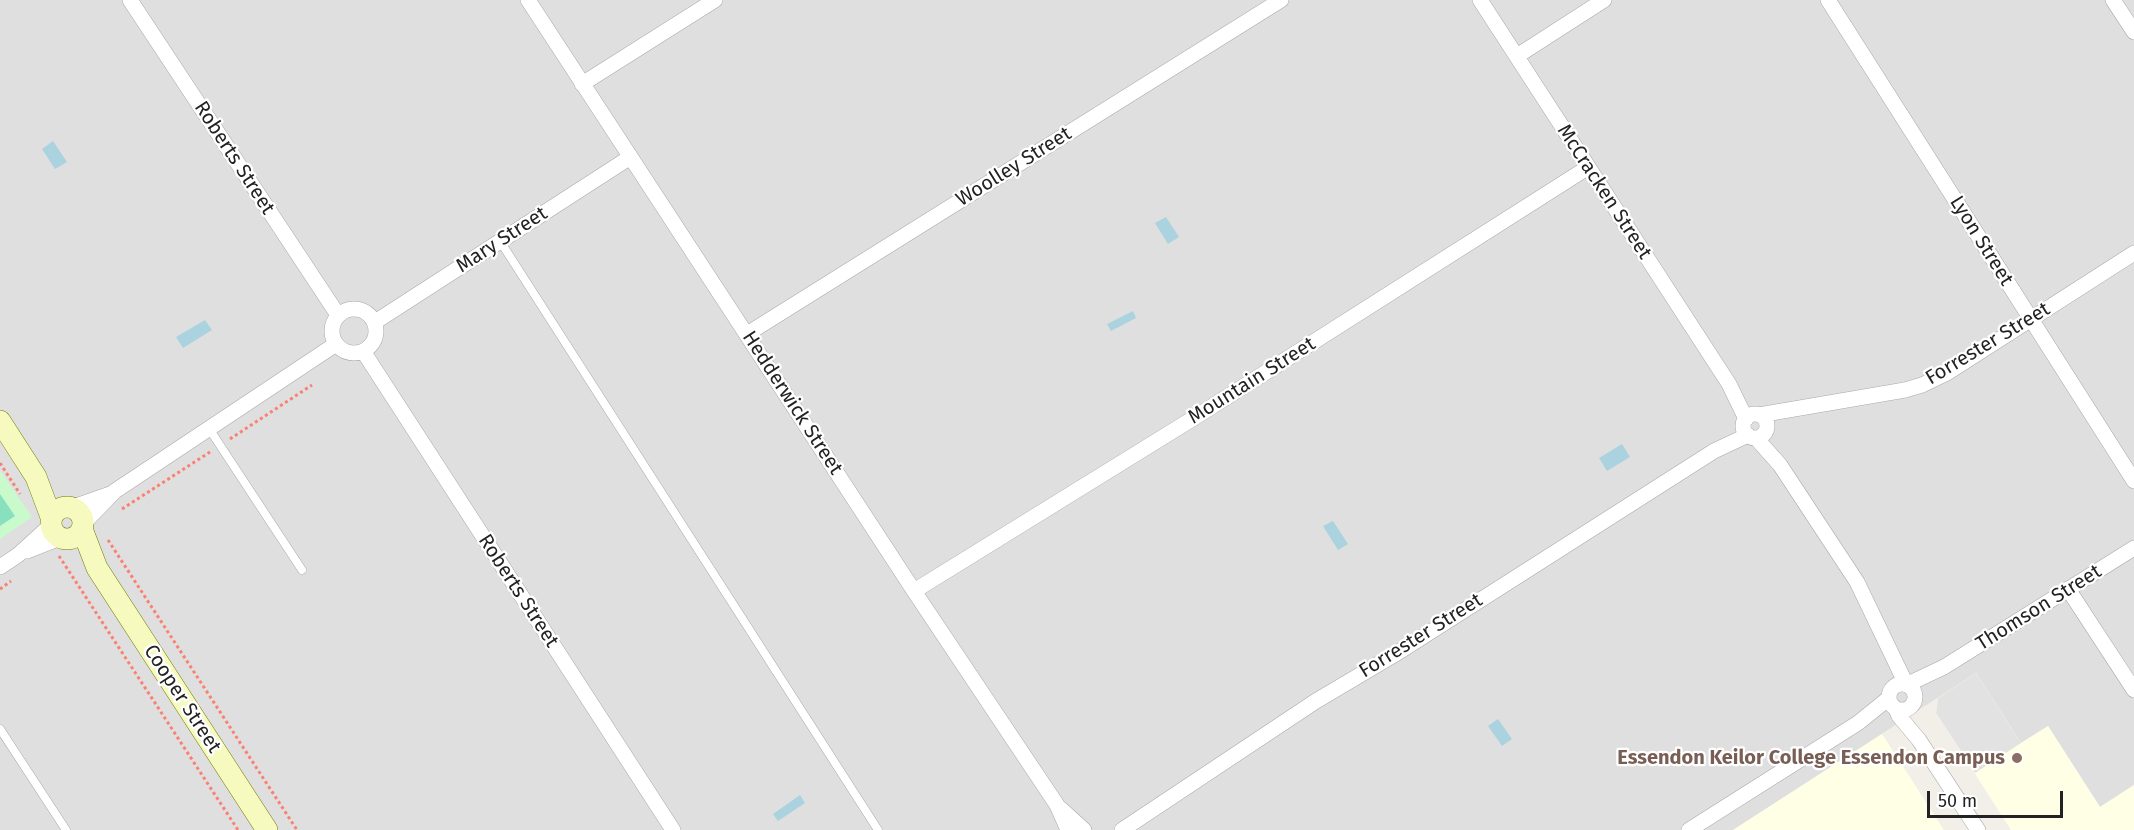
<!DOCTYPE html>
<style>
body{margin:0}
#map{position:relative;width:2134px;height:830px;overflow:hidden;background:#f2efe9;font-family:"Fira Sans",sans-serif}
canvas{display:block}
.scale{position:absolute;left:1927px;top:791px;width:136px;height:27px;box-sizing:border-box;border:3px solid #222;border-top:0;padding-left:8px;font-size:18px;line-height:21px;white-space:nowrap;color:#222;-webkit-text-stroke:4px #fff;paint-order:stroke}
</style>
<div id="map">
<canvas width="2134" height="830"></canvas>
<div class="scale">50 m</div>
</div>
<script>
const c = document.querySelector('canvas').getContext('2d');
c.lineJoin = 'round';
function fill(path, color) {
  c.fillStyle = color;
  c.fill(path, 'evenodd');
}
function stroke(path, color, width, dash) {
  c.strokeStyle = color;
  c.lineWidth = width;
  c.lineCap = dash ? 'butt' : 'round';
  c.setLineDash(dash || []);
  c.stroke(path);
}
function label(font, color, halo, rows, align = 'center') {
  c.font = font + ' "Fira Sans",sans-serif';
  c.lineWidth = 4.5;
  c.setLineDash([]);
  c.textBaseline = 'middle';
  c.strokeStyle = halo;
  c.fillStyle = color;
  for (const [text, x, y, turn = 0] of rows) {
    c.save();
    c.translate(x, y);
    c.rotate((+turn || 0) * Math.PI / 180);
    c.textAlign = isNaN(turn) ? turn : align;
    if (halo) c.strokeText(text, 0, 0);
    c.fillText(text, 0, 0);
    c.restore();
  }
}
fill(new Path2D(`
 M0 0H2134V785L2100 807 2048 726 2021 743 1976 673 1733 830H0Z`), '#e0dfdf');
fill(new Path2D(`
 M1976 673 2021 743 2048 726 2100 807 2134 785V830H2011L1936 713 1938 698Z
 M1882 734 1944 830H1733Z`), '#ffffe5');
fill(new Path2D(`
 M0 470 32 517 0 539Z`), '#c8facc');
fill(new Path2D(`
 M0 494 15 516 0 526Z`), '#88e0be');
fill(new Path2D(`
 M1976 673 2021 743 1975 773 1936 713 1938 698Z`), '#e2e2e2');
fill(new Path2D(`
 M53 141 67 162 55 169 42 149Z
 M1166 217 1179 237 1168 244 1155 223Z
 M1133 311 1136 318 1111 331 1107 324Z
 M205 320 212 330 183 348 176 337Z
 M1622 444 1630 457 1607 471 1599 458Z
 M1333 521 1348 544 1338 550 1323 526Z
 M1498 719 1512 739 1502 746 1488 726Z
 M800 795 805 803 778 821 773 814Z`), '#aad3df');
const lane = new Path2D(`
 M500 241 878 830
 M210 430 302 570
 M0 729 66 830`);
const street = new Path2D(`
 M130 0 338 315
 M528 0 914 591 1057 805 1068 830
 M1480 0 1729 384 1746 419
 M1828 0 2134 481
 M2113 0 2134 32
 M1517 56 1604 0
 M582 84 715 0
 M332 331a22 22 0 1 1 44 0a22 22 0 1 1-44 0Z
 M375 322 629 158
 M747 334 1281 0
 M363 351 673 830
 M1743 426a12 12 0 1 1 24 0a12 12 0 1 1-24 0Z
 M1759 415 1905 390 1922 385 1947 373 2134 253
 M1756 438 1780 465 1857 582 1906 684
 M73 507 110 494
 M83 524 115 491 336 344
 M27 551 60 538
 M0 567 18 555 51 525
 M2068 589 2134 690
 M914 591 1197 416 1587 168
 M1889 697a13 13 0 1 1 26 0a13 13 0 1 1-26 0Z
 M1908 684 1944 667 2134 548
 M1896 709 1899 716 1919 740 1978 830
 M1061 809 1084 830
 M1122 830 1316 701 1402 650 1714 451 1748 435
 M1689 830 1858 723 1889 698`);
const secondary = new Path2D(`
 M0 421 36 477 51 517
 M51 523a16 16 0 1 1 32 0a16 16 0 1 1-32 0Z
 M82 529 97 568 267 830`);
stroke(lane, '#a9a9a9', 9);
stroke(street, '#a9a9a9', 16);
stroke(secondary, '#707d05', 22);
stroke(new Path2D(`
 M230 439 312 385
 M0 463 20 494
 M122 509 210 452
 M108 540 297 830
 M59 556 238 830
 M0 589 11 581`), '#fa8072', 3, [3, 3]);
stroke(lane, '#fff', 8);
stroke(street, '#fff', 15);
stroke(secondary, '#f7fabf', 21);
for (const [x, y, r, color] of [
 [2017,758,6,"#8d6e63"]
]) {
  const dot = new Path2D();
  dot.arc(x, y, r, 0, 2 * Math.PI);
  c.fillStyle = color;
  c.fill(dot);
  stroke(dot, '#fff', 2);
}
label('20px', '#222', '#fff', [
 ["Roberts Street",234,158,57],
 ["Woolley Street",1014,167,-32],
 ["McCracken Street",1604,192,57],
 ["Mary Street",502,240,-33],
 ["Lyon Street",1981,241,58],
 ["Forrester Street",1988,344,-31],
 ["Mountain Street",1252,381,-32],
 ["Hedderwick Street",792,403,57],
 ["Roberts Street",518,591,57],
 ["Thomson Street",2039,608,-32],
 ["Forrester Street",1421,636,-32],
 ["Cooper Street",182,699,57]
]);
label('bold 20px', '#785e54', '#fff', [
 ["Essendon Keilor College Essendon Campus",2005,758]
], 'right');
</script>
